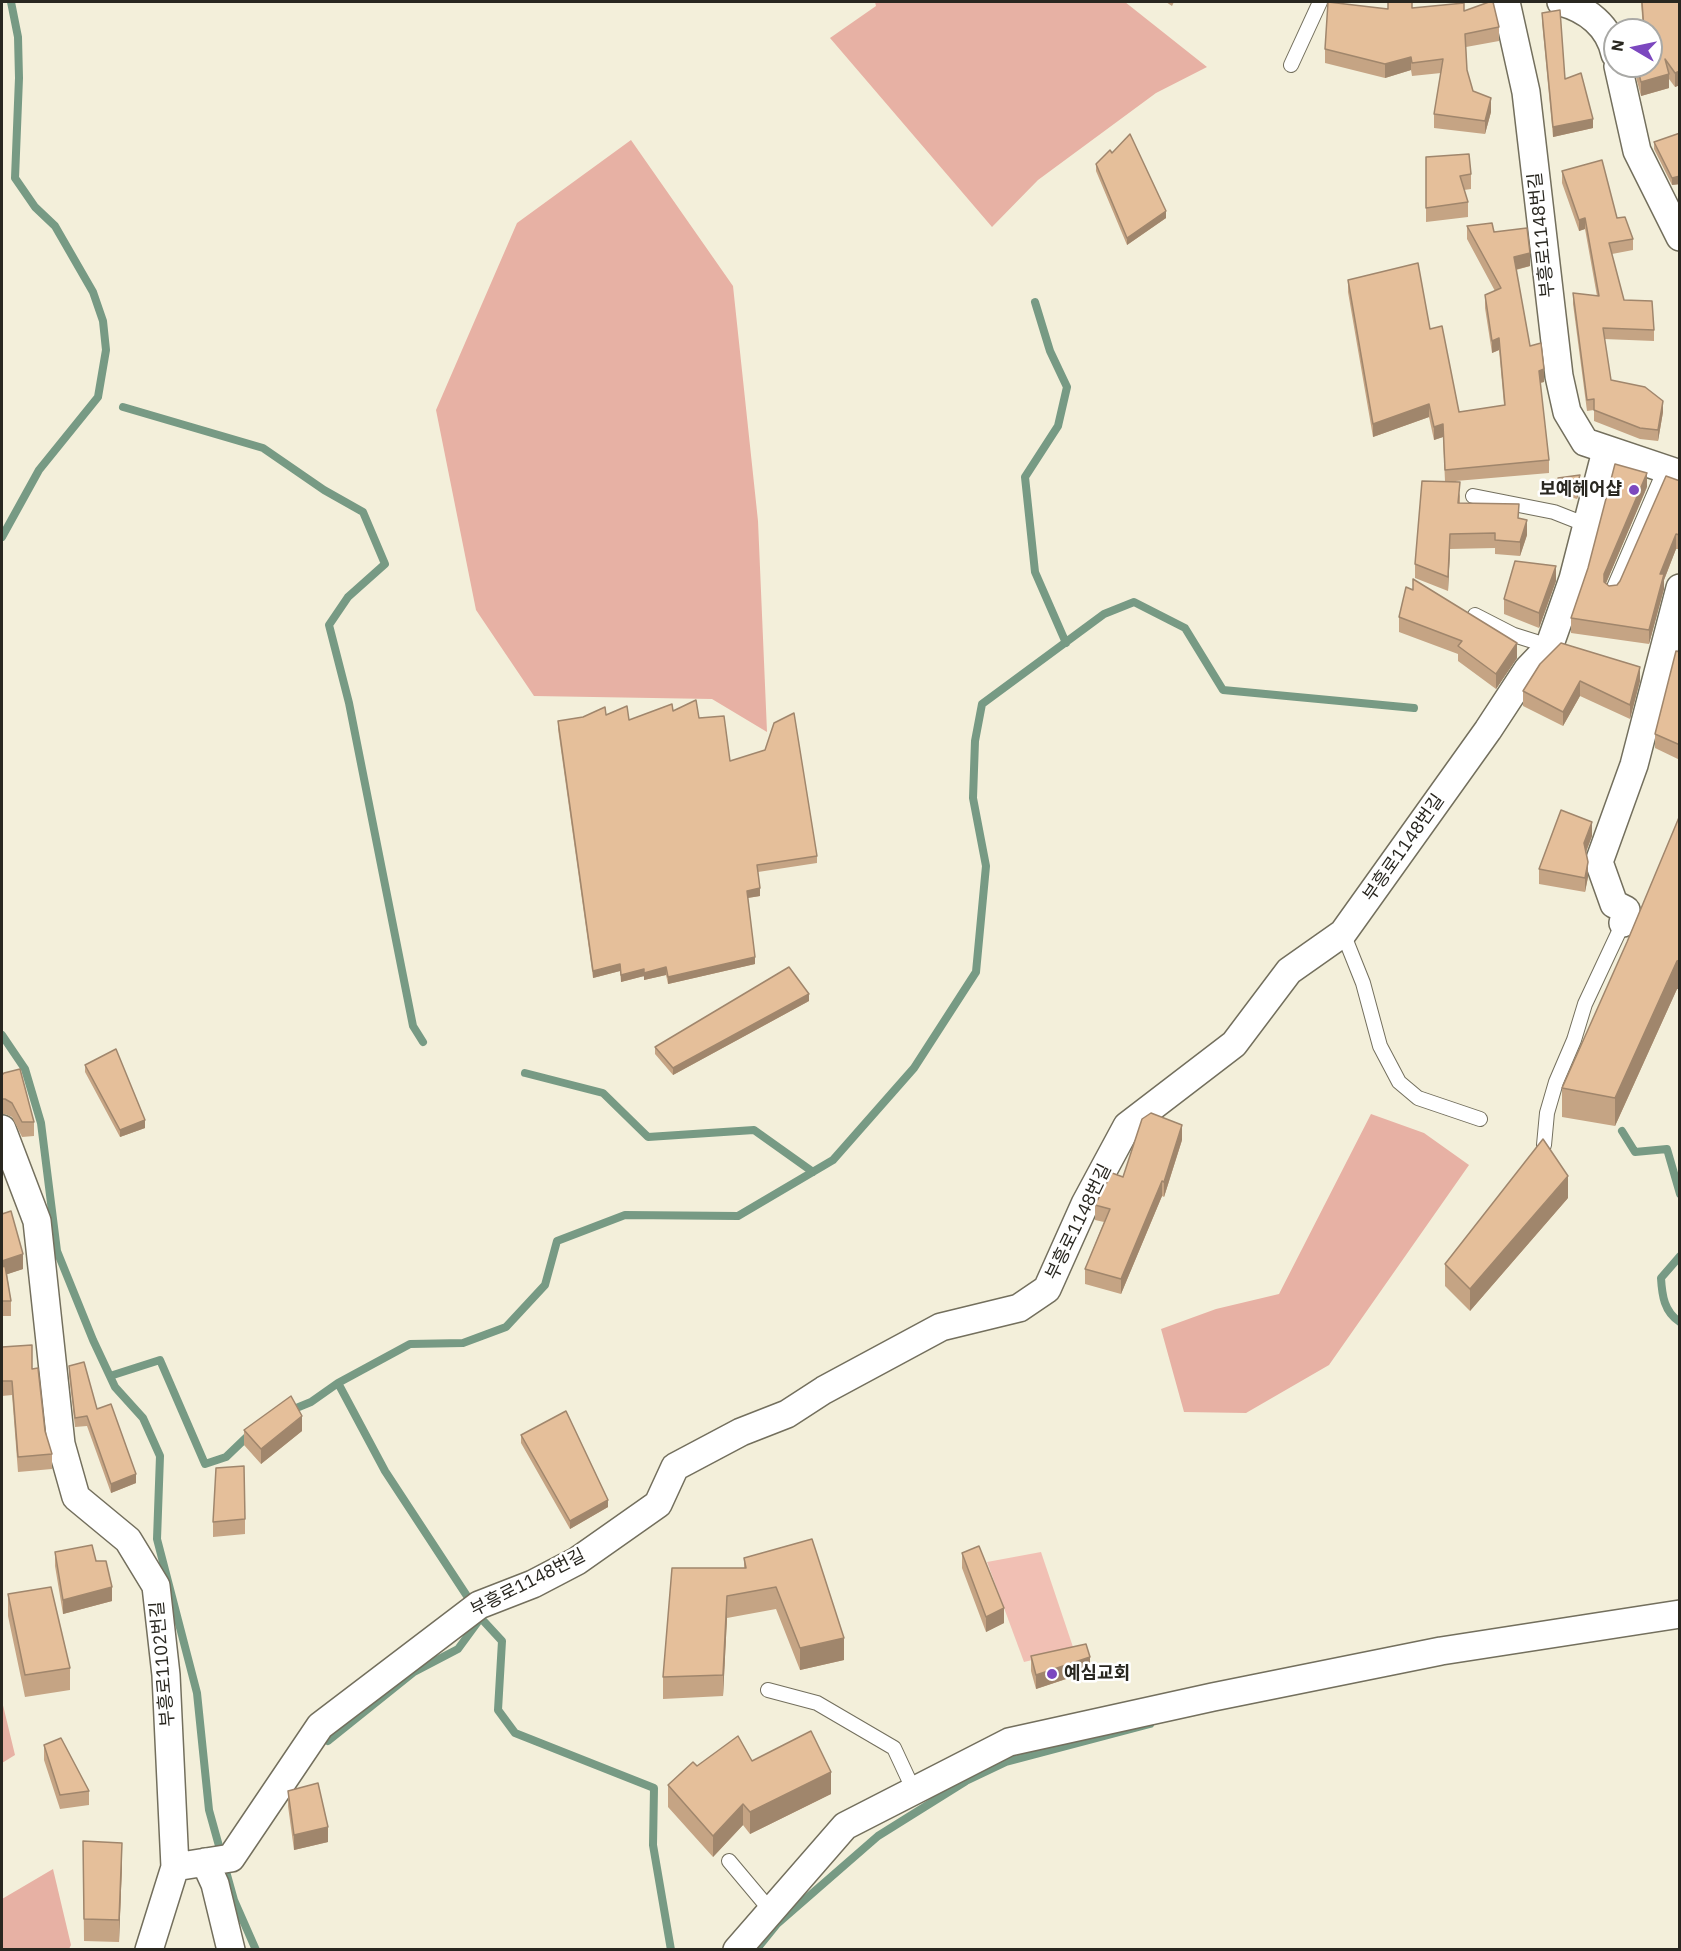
<!DOCTYPE html>
<meta charset="utf-8">
<style>
body{margin:0}
#map{position:relative;width:1681px;height:1951px;overflow:hidden;background:#f3efda;font-family:"IBM Plex Sans",sans-serif}
canvas{display:block}
.frame{position:absolute;inset:0;border:3px solid #292720;pointer-events:none}
.north{position:absolute;left:1603px;top:18px;width:60px;height:60px;box-sizing:border-box;background:#fff;border:2px solid #a9a9a6;border-radius:50%;rotate:279deg;font-size:16px;font-weight:700;line-height:24px;text-align:center;color:#292720}
.north::after{content:'';display:block;margin:auto;width:21px;height:27px;background:#7c48bf;clip-path:polygon(50% 0,100% 100%,50% 72%,0 100%)}
</style>
<div id="map">
<canvas width="1681" height="1951"></canvas>
<div class="frame"></div>
<div class="north">N</div>
</div>
<script>
const c = document.querySelector('canvas').getContext('2d');
c.lineJoin = 'round';
function fill(path, color) {
  c.fillStyle = color;
  c.fill(path, 'evenodd');
}
function stroke(path, color, width, dash) {
  c.strokeStyle = color;
  c.lineWidth = width;
  c.lineCap = dash ? 'butt' : 'round';
  c.setLineDash(dash || []);
  c.stroke(path);
}
function label(font, color, halo, rows, align = 'center') {
  c.font = font + ' "IBM Plex Sans","Noto Sans KR",sans-serif';
  c.lineWidth = 5;
  c.setLineDash([]);
  c.textBaseline = 'middle';
  c.strokeStyle = halo;
  c.fillStyle = color;
  for (const [text, x, y, turn = 0] of rows) {
    c.save();
    c.translate(x, y);
    c.rotate((+turn || 0) * Math.PI / 180);
    c.textAlign = isNaN(turn) ? turn : align;
    if (halo) c.strokeText(text, 0, 0);
    c.fillText(text, 0, 0);
    c.restore();
  }
}
fill(new Path2D(`
 M1041 1552 1074 1650 1024 1662 987 1562Z`), '#f1c0b4');
fill(new Path2D(`
 M875 2H1125L1207 67 1156 93 1038 180 992 227 830 38 876 6Z
 M631 140 733 286 758 521 767 732 712 699 534 696 476 610 436 410 517 223Z
 M1371 1114 1424 1133 1469 1165 1329 1365 1246 1413 1184 1412 1161 1329 1216 1309 1279 1294Z
 M2 1701 15 1755 2 1763Z
 M53 1869 71 1945 69 1949H2V1899Z`), '#e7b1a4');
stroke(new Path2D(`
 M1035 302 1050 351 1067 387 1058 426 1025 477 1035 572 1066 643
 M123 407 263 448 324 490 363 512 385 564 348 597 329 625 349 703 413 1026 423 1042
 M2 537 39 470 98 397 106 350 103 321 93 292 55 226 35 207 15 178 19 78 18 37 11 2
 M2 1035 25 1069 41 1123 57 1251 93 1340 115 1387 143 1418 160 1456 157 1539 197 1693 209 1810 234 1900 256 1950
 M525 1073 603 1093 648 1137 754 1130 813 1172
 M1622 1131 1635 1152 1667 1149 1680 1194
 M1680 1256 1661 1278C1662 1295 1664 1312 1680 1322
 M110 1376 160 1360 205 1464 226 1457 251 1433
 M338 1383 385 1471 467 1596
 M289 1411 311 1402 338 1383 410 1344 463 1343 506 1327 545 1285 557 1241 625 1215 738 1216 833 1160 914 1068 976 972 986 866 973 798 975 741 982 704 1104 614 1134 602 1185 628 1223 690 1414 708
 M478 1615 502 1641 498 1710 515 1733 654 1788 653 1845 671 1950
 M328 1741 414 1672 458 1649 480 1619
 M756 1950 777 1924 878 1836 966 1781 1006 1762 1150 1724`), '#779a84', 8);
const lane = new Path2D(`
 M1291 65 1320 2
 M1473 496 1554 512 1587 525
 M1612 592 1665 469
 M1475 615 1514 635 1552 647
 M1343 933 1363 983 1380 1046 1399 1082 1418 1098 1480 1119
 M1544 1145 1547 1113 1556 1082 1574 1040 1585 1004 1623 923
 M768 1690 817 1703 894 1748 914 1791
 M729 1861 771 1911`);
const street = new Path2D(`
 M1506 2 1526 92 1559 376 1567 412 1585 442 1680 474
 M1561 2C1587 9 1609 26 1615 54
 M1618 66 1637 151 1680 237
 M1623 923 1626 910 1614 904 1599 862 1634 765 1680 588
 M2 1129 37 1221 61 1444 76 1497 128 1540 156 1586 166 1675 175 1867 149 1950
 M205 1862 215 1884 231 1950
 M175 1867 231 1858 320 1726 479 1605 533 1584 577 1561 658 1504 675 1467 741 1432 787 1414 824 1390 941 1327 1019 1308 1047 1289 1085 1204 1127 1126 1234 1044 1289 971 1343 933 1488 730 1528 669 1549 647 1573 579 1606 451
 M737 1950 845 1826 1009 1742 1213 1697 1441 1651 1680 1614`);
stroke(lane, '#736f5d', 16);
stroke(street, '#736f5d', 30);
stroke(lane, '#fff', 14);
stroke(street, '#fff', 27);
fill(new Path2D(`
 M1166 2H1174L1172 6Z
 M1641 2H1680V85L1675 87 1669 79V88L1641 96 1633 66H1651V30H1643Z
 M1412 8 1464 11 1499 27V41L1466 47 1467 70 1473 91 1491 112 1485 134 1434 128V114L1441 73 1412 76 1411 70 1385 78 1325 63V49L1388 9Z
 M1542 13 1565 79 1593 128 1553 137 1542 22Z
 M1680 133V184L1672 185 1654 149V142Z
 M1112 153 1166 218 1127 245 1096 171V164Z
 M1426 157 1471 174V189L1464 190 1468 202V217L1426 222Z
 M1562 171 1617 218 1633 239V250L1612 254 1624 300 1654 330V341L1604 339 1611 380 1663 412 1658 441 1640 439 1594 421V410L1587 411 1573 304V293L1597 296 1585 229 1579 231 1562 183Z
 M1467 226 1494 232 1530 266 1516 270 1530 346 1544 382 1540 383 1549 460V473L1456 481 1460 496V503L1519 518 1527 535 1520 556 1495 554V548L1450 549 1448 591 1415 578V564L1445 481 1443 437 1434 440 1429 417 1373 437 1348 292V280L1430 329 1459 412 1504 405 1499 350 1492 353 1485 308V295L1495 291 1467 239Z
 M1580 475V489L1577 499 1558 493V478Z
 M1680 481V549H1676L1664 580V589L1649 644 1571 633V618L1647 487 1606 583 1609 586 1617 585 1620 581Z
 M1556 581 1539 628 1504 614V599Z
 M1399 617 1517 658 1496 689 1458 661V654L1399 632Z
 M1680 652V760L1655 748V734Z
 M1540 664 1640 681 1630 719 1580 696 1563 726 1523 706V691Z
 M673 711 699 718 730 761 817 856V863L758 872 760 896 748 898 755 964 668 984 666 975 644 980V976L621 982 620 971 593 978 558 729V721L606 715 629 720Z
 M1680 815V989H1677L1615 1126 1562 1117V1088L1627 942Z
 M1592 836 1586 852 1588 877 1585 892 1539 884V869Z
 M809 1001 673 1075 655 1054V1047Z
 M85 1065 145 1128 120 1137 85 1072Z
 M2 1075 34 1122V1136L22 1137 12 1117 5 1114H2Z
 M1182 1140 1164 1197 1162 1196 1121 1294 1085 1284V1269L1104 1222 1095 1220V1205L1123 1177Z
 M1568 1198 1470 1311 1445 1286V1264Z
 M2 1214 23 1269 7 1274 11 1301V1316H2Z
 M2 1347 32 1369 45 1431 52 1454V1469L18 1472 12 1395 2 1396Z
 M69 1366 136 1483 111 1493 87 1426 75 1427 69 1375Z
 M244 1430 302 1431 261 1464 244 1445Z
 M521 1435 608 1507 570 1529 521 1443Z
 M245 1519V1534L213 1537V1522Z
 M812 1539 844 1660 800 1670 776 1609 727 1618 723 1696 663 1699V1677L744 1568V1558Z
 M55 1552 96 1561 112 1601 63 1614 55 1566Z
 M962 1553 1004 1623 986 1632 962 1568Z
 M8 1594 70 1668V1690L25 1697 8 1616Z
 M1031 1656 1090 1671 1036 1689 1031 1671Z
 M44 1745 89 1791V1805L60 1809 44 1760Z
 M752 1761 831 1794 750 1834 743 1825 713 1857 668 1807V1785L697 1766Z
 M288 1791 328 1842 294 1850 288 1806Z
 M83 1841 122 1865 119 1942 84 1941Z`), '#c5a484');
fill(new Path2D(`
 M1411 57V70L1385 78V64Z
 M1680 71V85L1675 87V73Z
 M1669 74V88L1641 96V82Z
 M1491 98V112L1485 134V121Z
 M1593 119V128L1553 137V127Z
 M1680 176V184L1672 185V178Z
 M1166 211V218L1127 245V238Z
 M1585 218V229L1579 231V220Z
 M1530 253V266L1514 270V257Z
 M1499 338V350L1492 353V341Z
 M1544 369V382L1539 383V371Z
 M1663 401V412L1658 441V430Z
 M1429 404V417L1373 437V424Z
 M1443 424V437L1434 440V427Z
 M1647 473V487L1604 588V574Z
 M1580 475V489L1577 499V484Z
 M1527 520V535L1520 556V542Z
 M1450 534V549L1448 591V577Z
 M1676 534V549L1664 580V589L1649 644V630L1660 574Z
 M1556 566V581L1539 628V613Z
 M1517 643V658L1496 689V674Z
 M1640 667V681L1630 719V705Z
 M1580 681V696L1563 726V712Z
 M1592 822V836L1584 857V843Z
 M1588 862V877L1585 892V878Z
 M760 888V896L747 898V891Z
 M755 957V964L668 984V977Z
 M1680 960V989H1677L1615 1126V1098L1677 961Z
 M620 964V971L593 978V971Z
 M666 967V975L644 980V973Z
 M644 969V976L621 982V975Z
 M809 994V1001L673 1075V1068Z
 M145 1120V1128L120 1137V1130Z
 M1182 1125V1140L1164 1197V1182Z
 M1568 1176V1198L1470 1311V1289Z
 M1162 1181V1196L1121 1294V1279Z
 M23 1254V1269L2 1276V1261Z
 M302 1416V1431L261 1464V1449Z
 M136 1474V1483L111 1493V1484Z
 M608 1500V1507L570 1529V1521Z
 M112 1587V1601L63 1614V1600Z
 M727 1596V1618L723 1696V1675Z
 M1004 1608V1623L986 1632V1617Z
 M844 1638V1660L800 1670V1648Z
 M1090 1657V1671L1036 1689V1675Z
 M831 1772V1794L750 1834V1812Z
 M743 1804V1825L713 1857V1836Z
 M328 1827V1842L294 1850V1835Z
 M122 1843V1865L119 1942V1920Z`), '#a0866c');
const building = new Path2D(`
 M1328 2 1388 9V2H1412V8L1464 3V11L1489 2H1493L1499 27 1465 34 1467 70 1473 91 1491 98 1485 121 1434 114 1443 59 1412 63 1411 57 1385 64 1325 49Z
 M1642 2H1680V71L1675 73 1665 59 1669 74 1641 82 1637 66H1651V30H1644Z
 M1560 10 1565 79 1581 73 1593 119 1553 127 1542 13Z
 M1680 133V176L1672 178 1654 142Z
 M1130 134 1166 211 1127 238 1096 164 1110 150 1112 153Z
 M1469 154 1471 174 1460 176 1468 202 1426 208V157Z
 M1602 160 1617 218 1625 217 1633 239 1609 243 1624 300 1652 301 1654 330 1603 328 1611 380 1645 387 1663 401 1658 430 1640 428 1594 410V399L1587 400 1573 293 1599 296 1585 218 1579 220 1562 171Z
 M1492 223 1494 232 1527 228 1530 253 1514 257 1530 346 1541 343 1544 369 1539 371 1549 460 1445 470 1443 424 1434 427 1429 404 1373 424 1348 280 1418 263 1430 329 1442 326 1459 412 1505 405 1499 338 1492 341 1485 295 1501 288 1467 226Z
 M1615 464 1647 473 1604 574V582L1609 586 1617 585 1620 581 1666 476 1680 481V535L1676 534 1660 574H1664L1649 630 1571 618 1588 568Z
 M1580 475 1577 484 1558 478Z
 M1422 481 1460 482 1458 503 1519 504 1518 518 1527 520 1520 542 1495 540V533L1450 534 1448 577 1415 564Z
 M1515 561 1556 566 1539 613 1504 599Z
 M1413 579 1517 643 1496 674 1458 646 1462 641 1399 617 1406 587 1413 590Z
 M1561 643 1640 667 1630 705 1580 681 1563 712 1523 691 1540 664Z
 M1676 651 1680 652V745L1655 734Z
 M696 700 699 718 724 716 730 761 765 750 774 723 794 713 817 856 757 865 760 888 747 891 755 957 668 977 666 967 644 973V969L621 975 620 964 593 971 558 721 583 717 605 707 606 715 627 706 629 720 672 704 673 711Z
 M1561 810 1592 822 1584 843 1588 862 1585 878 1539 869Z
 M1680 815V960L1677 961 1615 1098 1562 1088 1627 942Z
 M789 967 809 994 673 1068 655 1047Z
 M116 1049 145 1120 120 1130 85 1065Z
 M20 1069 34 1122H22L12 1103 5 1099H2V1075L4 1073Z
 M1151 1113 1182 1125 1164 1182 1162 1181 1121 1279 1085 1269 1110 1209 1095 1205 1112 1173 1123 1177 1142 1119Z
 M1543 1139 1568 1176 1470 1289 1445 1264Z
 M11 1211 23 1254 2 1261V1214Z
 M5 1266 11 1301H2V1267Z
 M32 1345V1369L38 1368 45 1431 52 1454 18 1457 12 1381H2V1347Z
 M84 1362 97 1409 111 1404 136 1474 111 1484 87 1416 75 1418 69 1366Z
 M291 1396 302 1416 261 1449 244 1430Z
 M566 1411 608 1500 570 1521 521 1435Z
 M244 1466 245 1519 213 1522 216 1468Z
 M812 1539 844 1638 800 1648 776 1587 727 1596 723 1675 663 1677 672 1568H746L744 1558Z
 M92 1545 96 1561H106L112 1587 63 1600 55 1552Z
 M979 1546 1004 1608 986 1617 962 1553Z
 M51 1587 70 1668 25 1675 8 1594Z
 M1086 1644 1090 1657 1036 1675 1031 1656Z
 M811 1731 831 1772 750 1812 743 1804 713 1836 668 1785 693 1762 697 1766 738 1736 752 1761Z
 M61 1738 89 1791 60 1795 44 1745Z
 M318 1783 328 1827 294 1835 288 1791Z
 M83 1841 122 1843 119 1920 84 1919Z`);
fill(building, '#e5bf9a');
stroke(building, '#a0866c', 1.5);
for (const [x, y, r, color] of [
 [1634,490,6,"#7c48bf"],
 [1052,1674,6,"#7c48bf"]
]) {
  const dot = new Path2D();
  dot.arc(x, y, r, 0, 2 * Math.PI);
  c.fillStyle = color;
  c.fill(dot);
  stroke(dot, '#fff', 2);
}
label('18px', '#292720', '#fff', [
 ["부흥로1148번길",1542,235,-96],
 ["부흥로1148번길",1404,848,-55],
 ["부흥로1148번길",1079,1222,-64],
 ["부흥로1148번길",528,1583,-27],
 ["부흥로1102번길",163,1664,-95]
]);
label('bold 18px', '#292720', '#fff', [
 ["보예헤어샵",1622,490],
 ["예심교회",1064,1674,"left"]
], 'right');
</script>
